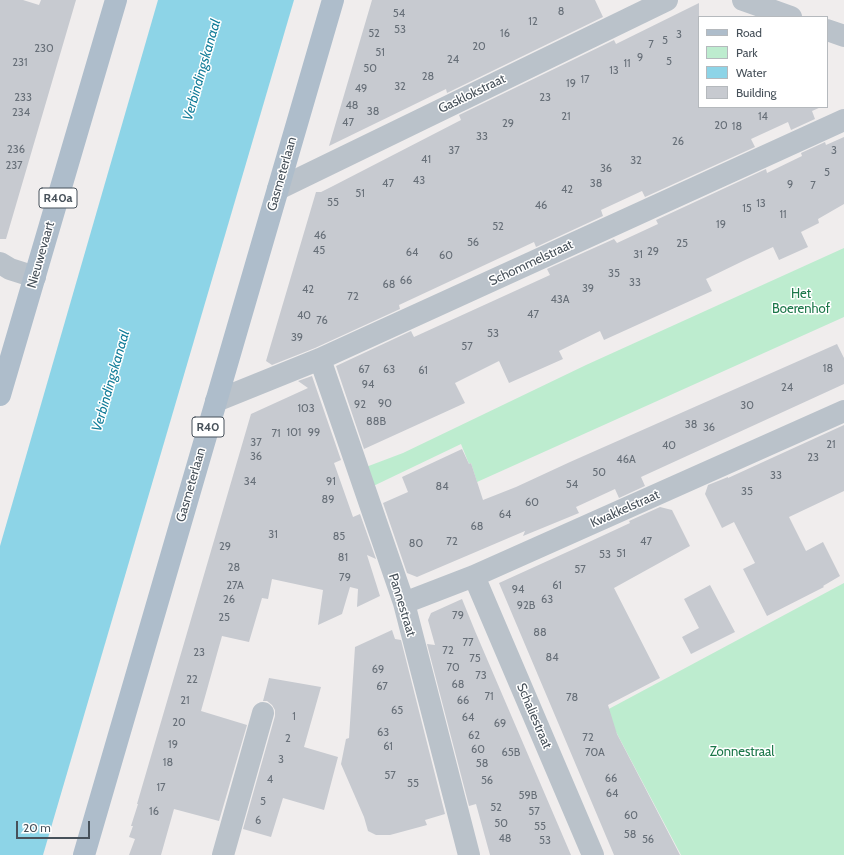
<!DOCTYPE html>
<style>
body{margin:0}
#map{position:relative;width:844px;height:855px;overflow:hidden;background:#f0eded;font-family:Cabin,sans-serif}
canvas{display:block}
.legend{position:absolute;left:698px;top:16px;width:130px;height:92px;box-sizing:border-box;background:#fff;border:1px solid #b5b9bd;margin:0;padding:5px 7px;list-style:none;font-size:12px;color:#47515a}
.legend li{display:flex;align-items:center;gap:8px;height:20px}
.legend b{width:20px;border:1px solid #b5b9bd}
.scale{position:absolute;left:16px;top:821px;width:74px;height:18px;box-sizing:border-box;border:2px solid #47515a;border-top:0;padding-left:5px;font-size:12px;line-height:14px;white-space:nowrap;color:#47515a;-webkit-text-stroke:3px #fff;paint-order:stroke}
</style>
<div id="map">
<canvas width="844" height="855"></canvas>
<ul class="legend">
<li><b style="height:5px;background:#aebdcb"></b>Road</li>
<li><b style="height:11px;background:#bdeccf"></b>Park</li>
<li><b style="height:11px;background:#8dd4e7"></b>Water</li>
<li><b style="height:11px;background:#c7cad0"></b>Building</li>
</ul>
<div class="scale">20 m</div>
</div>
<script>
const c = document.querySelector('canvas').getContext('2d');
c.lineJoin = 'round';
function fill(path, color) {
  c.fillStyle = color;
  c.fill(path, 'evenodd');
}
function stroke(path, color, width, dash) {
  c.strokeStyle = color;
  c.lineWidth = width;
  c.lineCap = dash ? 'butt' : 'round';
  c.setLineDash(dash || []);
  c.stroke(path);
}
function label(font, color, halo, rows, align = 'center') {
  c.font = font + ' Cabin,sans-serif';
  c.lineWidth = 3;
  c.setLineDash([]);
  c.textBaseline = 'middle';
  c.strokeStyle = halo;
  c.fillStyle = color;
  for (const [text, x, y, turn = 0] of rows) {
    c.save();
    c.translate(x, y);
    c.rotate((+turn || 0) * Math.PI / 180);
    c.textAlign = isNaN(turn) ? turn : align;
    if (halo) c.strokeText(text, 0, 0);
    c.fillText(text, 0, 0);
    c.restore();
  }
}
fill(new Path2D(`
 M844 248V317L477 482 471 463 469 464 461 444 365 490 358 470 403 453 586 365Z
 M844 583V855H681L605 711Z`), '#bdeccf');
fill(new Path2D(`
 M158 0H294L43 855H0V546Z`), '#8dd4e7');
fill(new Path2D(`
 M0 0H23L39 5 41 0H76L6 239H0Z
 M372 0H595L603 17 447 93 446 89 329 146Z
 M699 3V107H821L812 111 815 119 791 130 788 122 751 139 755 147 645 197 642 191 601 210 603 216 536 247 534 242 399 305 400 309 315 348 272 365 266 361 316 192H321L333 186 461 120 459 115 614 40 616 44Z
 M844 137V204L818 219 819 223 801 232 808 247 779 260 773 247 743 261 706 279 712 291 604 340 600 331 559 351 563 359 509 383 499 361 455 383 465 403 364 449 336 366 411 331 414 337 550 275 547 269 614 239 617 243 658 224 656 220 766 169 767 173 802 156 801 153 825 142 826 145Z
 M837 344 844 358V384L641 477 645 486 619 498 615 489 576 507 579 513 523 536 525 531 417 577 407 573 383 503 408 492 402 477 462 449 469 464 471 463 483 500 516 487 570 462Z
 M312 376 341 460 334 463 353 517 360 514 376 559 367 555 380 596 357 607 358 589 350 587 342 614 318 625 323 590 272 579 268 599 262 598 249 642 222 636 201 711 247 725 219 821 174 809 161 855H129L135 839 129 837 133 826H131L138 804H137L251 414 308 388 298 381Z
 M844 425V491L789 517 806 551 823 542 840 576 823 586 824 587 767 616 743 569 755 563 734 522 722 528 705 494 708 485 728 477V478Z
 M660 507 672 510 690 546 614 588 660 678 608 705 617 734 680 855H614L499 583 576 548 630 523 629 521Z
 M710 585 735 632 691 654 682 637 699 628 684 599Z
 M462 599 475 631 571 855H490L476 804 469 806 427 644 435 645 428 620 431 613Z
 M392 630 395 639 401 640 445 814 425 820 427 825 390 835H376L368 831 364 817 341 764 346 739 349 738 355 647Z
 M269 678 321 687 304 747 338 757 324 810 283 798 271 837 243 829 275 716V710L272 705 267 701H263Z`), '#c7cad0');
stroke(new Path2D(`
 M743 0 791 17
 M827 30 844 36
 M278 189 667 0
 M0 263 10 269 35 277
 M320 359 404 603 469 855
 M216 401 320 359 844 120
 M474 576 593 855
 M404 603 474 576 844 411
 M223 855 263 713`), '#bac2ca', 22);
stroke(new Path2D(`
 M0 395 116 0
 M84 855 333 0`), '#aebdcb', 22);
label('11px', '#676f78', null, [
 ["8",561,12],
 ["54",399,14],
 ["12",533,22],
 ["53",400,30],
 ["52",374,34],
 ["16",505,34],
 ["3",679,35],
 ["5",665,41],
 ["7",651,45],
 ["20",479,47],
 ["230",44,49],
 ["51",380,53],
 ["9",640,58],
 ["24",453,60],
 ["5",669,62],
 ["231",20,63],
 ["11",627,64],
 ["50",370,69],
 ["13",614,71],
 ["28",428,77],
 ["17",585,80],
 ["19",571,84],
 ["32",400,87],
 ["49",361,89],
 ["233",23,98],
 ["23",545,98],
 ["48",352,106],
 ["38",373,112],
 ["234",21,113],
 ["21",566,117],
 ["14",763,117],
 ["47",348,123],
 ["29",508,124],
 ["20",721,126],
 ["18",737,127],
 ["33",482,137],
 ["26",678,142],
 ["236",16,150],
 ["37",454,151],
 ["3",834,151],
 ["41",426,160],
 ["32",636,161],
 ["237",14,166],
 ["36",606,169],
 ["5",827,173],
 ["43",419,181],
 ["47",388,184],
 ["38",596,184],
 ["9",790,185],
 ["7",813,186],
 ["42",567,190],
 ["51",360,194],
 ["55",333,203],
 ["13",761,204],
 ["46",541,206],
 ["15",747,209],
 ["11",783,215],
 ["19",721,225],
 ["52",498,227],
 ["46",320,236],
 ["56",473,243],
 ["25",682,244],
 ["45",319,251],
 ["29",653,252],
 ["64",412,253],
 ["31",638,255],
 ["60",446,256],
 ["35",614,274],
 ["66",406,281],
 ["33",635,283],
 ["68",389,285],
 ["39",588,289],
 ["42",308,290],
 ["72",353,297],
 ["43A",560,300],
 ["47",533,315],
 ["40",304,316],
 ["76",322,321],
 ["53",493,334],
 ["39",297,338],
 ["57",467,347],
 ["18",828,369],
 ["67",364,370],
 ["63",389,370],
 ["61",423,371],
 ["94",368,385],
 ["24",787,388],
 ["90",385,404],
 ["92",360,405],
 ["30",747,406],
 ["103",306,409],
 ["88B",376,422],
 ["38",691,425],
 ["36",709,428],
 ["101",294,433],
 ["99",314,433],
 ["71",276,434],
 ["37",256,443],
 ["21",831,445],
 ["40",669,446],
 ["36",256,457],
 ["23",813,458],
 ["46A",626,460],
 ["50",599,473],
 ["33",776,476],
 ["34",250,482],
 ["91",331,482],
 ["54",572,485],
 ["84",442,487],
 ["35",747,492],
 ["89",328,500],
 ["60",532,503],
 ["64",505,515],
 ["68",477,527],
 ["31",273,535],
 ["85",339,537],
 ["72",452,542],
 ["47",646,542],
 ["80",416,544],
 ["29",225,547],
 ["51",621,554],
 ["53",605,555],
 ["81",343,558],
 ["28",234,568],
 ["57",580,570],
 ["79",345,578],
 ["27A",235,586],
 ["61",557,586],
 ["94",518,590],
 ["26",229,600],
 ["63",547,600],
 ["92B",526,606],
 ["79",458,616],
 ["25",224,618],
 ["88",540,633],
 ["77",468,643],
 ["72",448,651],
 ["23",199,653],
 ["84",552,658],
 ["75",475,659],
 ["70",453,668],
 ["69",378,670],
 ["73",481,676],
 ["22",192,680],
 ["68",458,685],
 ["67",382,687],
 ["71",489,697],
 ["78",572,698],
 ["21",185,701],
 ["66",463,701],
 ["65",397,711],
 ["1",294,717],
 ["64",468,718],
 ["20",179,723],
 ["69",500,724],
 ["63",383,733],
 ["62",474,736],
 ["72",588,738],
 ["2",288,739],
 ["19",173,745],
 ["61",388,747],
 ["60",478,750],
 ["65B",511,753],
 ["70A",595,753],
 ["3",281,760],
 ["18",168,763],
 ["58",482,764],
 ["57",390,776],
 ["66",611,779],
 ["4",270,780],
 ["56",487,781],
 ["55",413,784],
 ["17",161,788],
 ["64",612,794],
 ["59B",528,796],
 ["5",263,802],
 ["52",496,808],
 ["16",154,812],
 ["57",534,812],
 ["60",631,816],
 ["6",258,821],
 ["50",501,824],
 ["55",540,827],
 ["58",630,835],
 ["48",505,839],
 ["56",648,840],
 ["53",545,841]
]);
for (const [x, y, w] of [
 [58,198,38],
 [208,427,32]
]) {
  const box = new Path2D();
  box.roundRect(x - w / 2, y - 10, w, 20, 3);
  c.fillStyle = '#fff';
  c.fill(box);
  stroke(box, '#47515a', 1);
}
label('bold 12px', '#47515a', null, [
 ["R40a",58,198],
 ["R40",208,427]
]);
label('13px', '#47515a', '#fff', [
 ["Gasklokstraat",472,94,-26],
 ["Gasmeterlaan",282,174,-74],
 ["Nieuwevaart",41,255,-74],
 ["Schommelstraat",531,263,-25],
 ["Gasmeterlaan",191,485,-74],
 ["Kwakkelstraat",625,509,-24],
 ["Pannestraat",402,605,73],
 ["Schaliestraat",534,716,67]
]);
label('13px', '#1b7749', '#fff', [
 ["Het",801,294],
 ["Boerenhof",801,309],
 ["Zonnestraal",742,752]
]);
label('italic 14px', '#137d99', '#fff', [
 ["Verbindingskanaal",202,70,-74],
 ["Verbindingskanaal",111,381,-74]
]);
</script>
